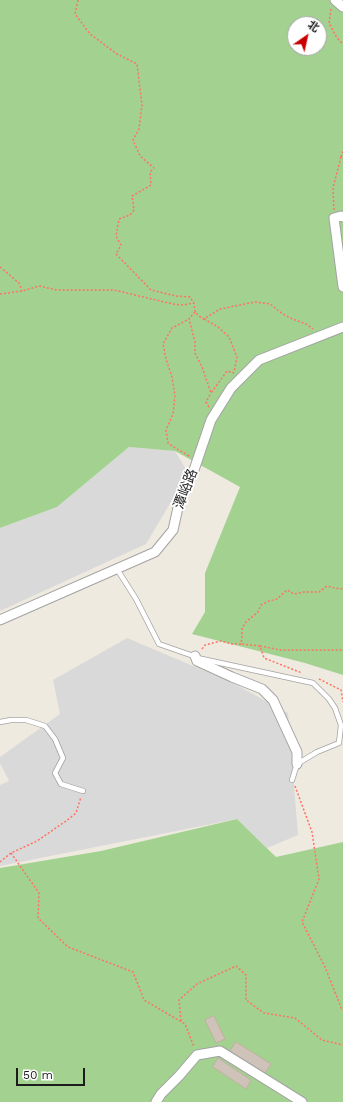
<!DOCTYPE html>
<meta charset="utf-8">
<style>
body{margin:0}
#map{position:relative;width:343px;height:1102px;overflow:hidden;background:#efeae0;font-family:"Work Sans","Noto Sans SC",sans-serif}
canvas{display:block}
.north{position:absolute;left:287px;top:16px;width:40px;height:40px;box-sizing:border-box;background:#fff;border:1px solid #a4a4a4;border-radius:50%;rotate:34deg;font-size:11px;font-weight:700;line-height:16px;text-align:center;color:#1c1c1c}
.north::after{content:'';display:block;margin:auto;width:14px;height:18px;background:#c80100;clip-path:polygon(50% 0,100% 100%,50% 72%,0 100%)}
.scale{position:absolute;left:16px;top:1068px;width:69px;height:18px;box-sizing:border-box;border:2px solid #1c1c1c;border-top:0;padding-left:5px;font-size:12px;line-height:14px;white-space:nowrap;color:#1c1c1c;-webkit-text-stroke:3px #fff;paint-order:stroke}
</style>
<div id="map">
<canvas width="343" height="1102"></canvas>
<div class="north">北</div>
<div class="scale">50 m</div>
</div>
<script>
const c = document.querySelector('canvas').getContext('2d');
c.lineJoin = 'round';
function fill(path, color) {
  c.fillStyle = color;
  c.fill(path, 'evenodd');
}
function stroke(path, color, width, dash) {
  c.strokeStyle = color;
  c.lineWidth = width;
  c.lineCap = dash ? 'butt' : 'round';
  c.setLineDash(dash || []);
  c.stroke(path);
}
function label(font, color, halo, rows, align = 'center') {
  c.font = font + ' "Work Sans","Noto Sans SC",sans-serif';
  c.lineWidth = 3.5;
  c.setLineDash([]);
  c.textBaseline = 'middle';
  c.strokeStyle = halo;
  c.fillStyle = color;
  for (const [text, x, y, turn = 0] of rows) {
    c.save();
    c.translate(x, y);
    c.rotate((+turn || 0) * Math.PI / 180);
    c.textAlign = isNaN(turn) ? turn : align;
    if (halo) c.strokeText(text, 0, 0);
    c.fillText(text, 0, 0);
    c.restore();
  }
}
fill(new Path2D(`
 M129 447 175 451 188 473 146 544 0 611V528L57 507Z
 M127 638 231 682 288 713 298 835 267 848 237 819 0 866V785L9 781 0 763V757L60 714 53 680Z`), '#dad9d9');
fill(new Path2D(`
 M0 0H343V675L305 663 192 634 205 612V573L240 487 175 451 129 447 57 507 0 528ZM295 24H319V48H295Z
 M237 819 276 857 343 842V1102H0V868L101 851Z`), '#a3d290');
const building = new Path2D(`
 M214 1016 225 1039 216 1043 205 1020Z
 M236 1042 271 1064 264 1074 230 1051Z
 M218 1058 251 1080 246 1089 213 1067Z`);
fill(building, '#cfc3b9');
stroke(building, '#c2b0a1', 1);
const lane = new Path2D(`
 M117 569 136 599 159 644 202 659 313 683 329 699 335 708 341 725 339 743 317 752 297 764 292 780
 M0 722 11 720H26L45 726 55 739 63 758 55 773 61 784 83 791`);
const street = new Path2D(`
 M335 0 343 7
 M343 217 341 216 334 218 343 287
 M0 620 155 552 173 530 179 503 194 470 211 420 231 388 259 360 343 327
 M195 656 197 661 232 677 262 689 273 700 297 752V764
 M156 1102 161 1094 179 1076 197 1055 220 1051 302 1102`);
stroke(lane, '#a3a3a3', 6);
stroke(street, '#a3a3a3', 11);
stroke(new Path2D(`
 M78 0 75 14 90 34 117 54 137 64 142 105 139 129 133 140 140 156 154 168 150 172 151 185 132 196 134 210 130 215 119 219 116 236 121 245 116 254 151 290 176 296 190 297 194 303
 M331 9 329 23 337 38 343 44
 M341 157 343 151
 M334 210 333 188 341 157 343 156
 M0 267 19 283 22 291
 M0 294 22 291 39 286 57 290H114L173 304 182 305 194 303C195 313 195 314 204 319L220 309 255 302 270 304 280 312 290 318 306 324 313 329
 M195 312 189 319 195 342V353L202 367 211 393 227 371 234 373
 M204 319 218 327 229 337 237 357 234 372
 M209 407 206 402 211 393
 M189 456 172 446 168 443 166 430 173 414 175 396 172 377 166 359 163 344 172 328 189 319
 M242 644 260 646 264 658 302 673
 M260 646 281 650H343
 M202 649 205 645 221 641 232 644H241L242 636V628L246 622 258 612 261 605 269 601 277 599 287 590 294 594 304 592H319L327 586 335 588 343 589
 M319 679 341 690 343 702
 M295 786 312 832 319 879 302 922 325 967 342 1010H343
 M11 853 39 893 38 918 68 947 133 972 144 1000 185 1024 194 1047
 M0 862 11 853 37 841 66 821 76 813 81 797
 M181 1021 179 1000 197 984 236 966 246 975V1000L264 1013 295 1018 322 1040 343 1045`), '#ff7261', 1.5, [2, 2]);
stroke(lane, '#fff', 4.5);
stroke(street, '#fff', 9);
label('14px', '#1c1c1c', '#fff', [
 ["潭峪路",186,489,-69]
]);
</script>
